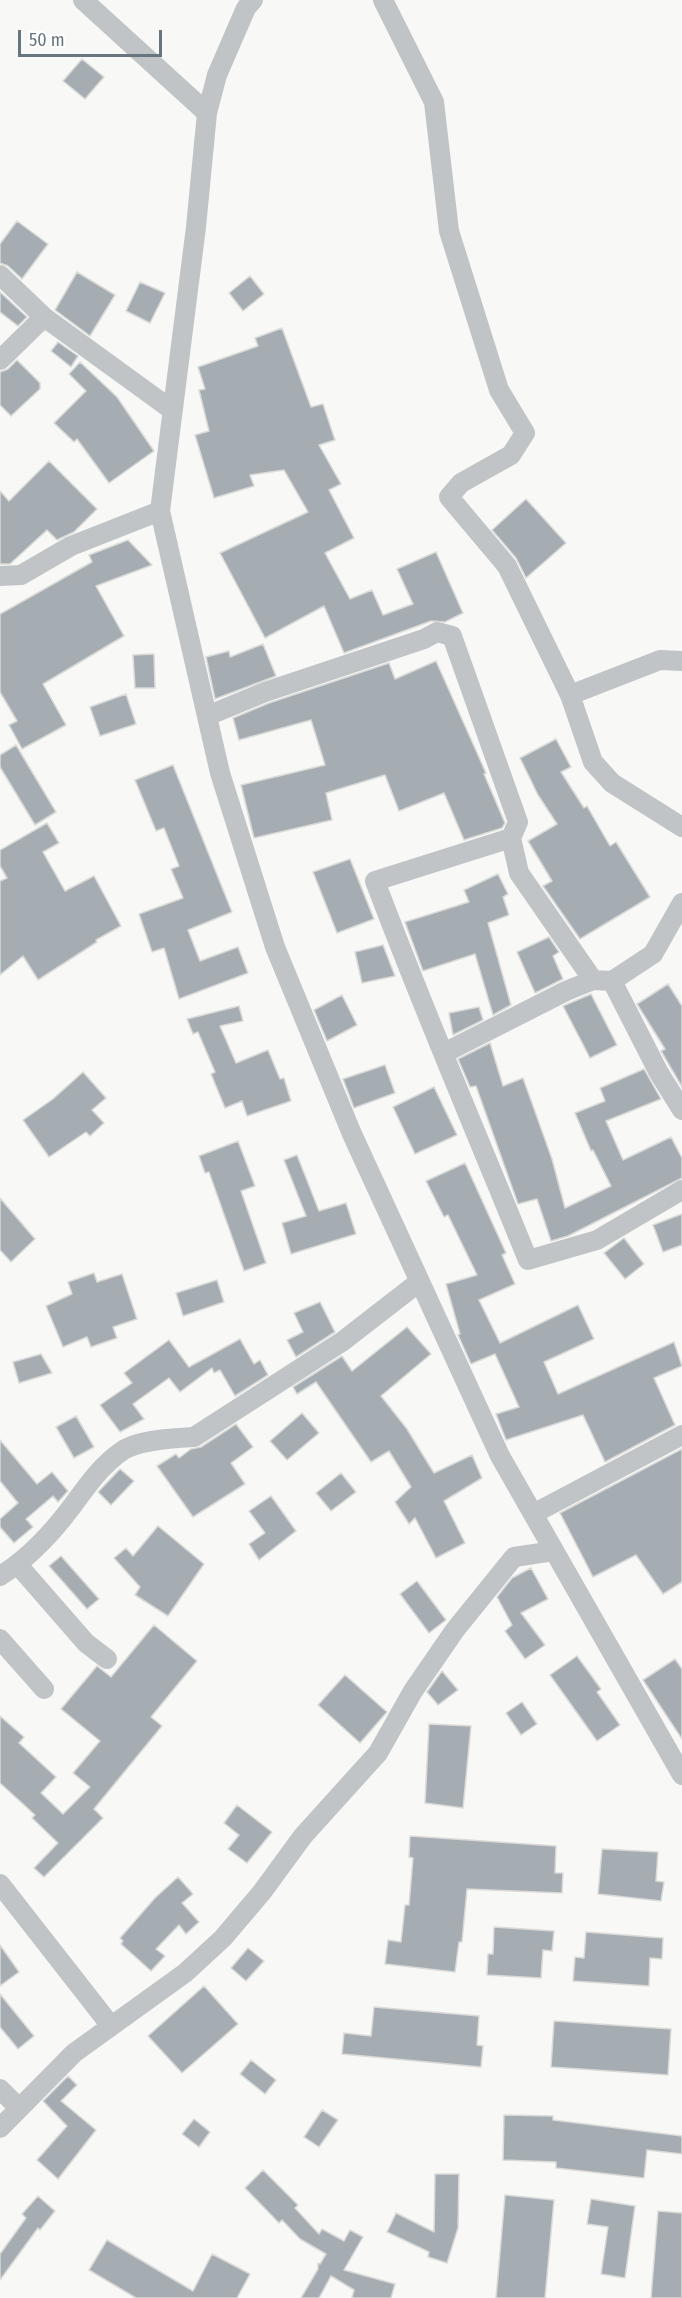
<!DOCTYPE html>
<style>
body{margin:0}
#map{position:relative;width:682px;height:2298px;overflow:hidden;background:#f8f8f6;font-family:"Fira Sans Condensed",sans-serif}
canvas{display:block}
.scale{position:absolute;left:18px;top:30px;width:144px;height:27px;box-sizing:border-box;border:3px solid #66757e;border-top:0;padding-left:8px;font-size:18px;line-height:21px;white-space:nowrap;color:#66757e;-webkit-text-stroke:4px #fff;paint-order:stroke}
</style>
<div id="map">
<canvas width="682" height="2298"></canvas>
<div class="scale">50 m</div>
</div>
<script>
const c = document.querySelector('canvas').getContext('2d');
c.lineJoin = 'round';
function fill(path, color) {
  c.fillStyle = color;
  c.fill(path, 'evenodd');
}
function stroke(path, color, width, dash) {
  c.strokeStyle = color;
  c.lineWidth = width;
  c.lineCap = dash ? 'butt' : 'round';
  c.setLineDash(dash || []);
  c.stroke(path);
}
const building = new Path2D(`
 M82 59 104 77 85 99 63 81Z
 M17 221 48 244 22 279 8 266 0 263V244Z
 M77 272 115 295 90 336 55 310Z
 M250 276 264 294 243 311 229 293Z
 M140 282 165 293 150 323 126 311Z
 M0 292 27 317 18 326 0 312Z
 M282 328 311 407 323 404 335 440 319 445 341 484 329 490 354 538 325 553 350 599 372 590 383 615 413 604 397 569 436 552 463 613 445 622 431 621 344 653 324 606 265 638 220 553 308 512 284 470 250 475 254 486 214 498 195 435 209 431 199 390 205 389 198 367 258 346 255 338Z
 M58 342 78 356 71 367 51 351Z
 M17 360 40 383V389L11 416 0 405V372L8 369Z
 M80 362 117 397 154 451 109 483 77 439 74 442 54 423 86 391 69 374Z
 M49 461 97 509 74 532 57 540 47 530 10 564H0V491L9 501Z
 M526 499 566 543 526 578 516 558 492 530Z
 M128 540 152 565 96 586 124 636 43 684 66 725 22 749 9 725 17 721 0 692V614L92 562 89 555Z
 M263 644 276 676 215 699 206 657 229 651 230 657Z
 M154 654 155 688H135L133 655Z
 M436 661 486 773 484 774 505 823 502 828 464 840 444 793 399 811 385 775 326 793 332 820 254 838 241 785 325 765 311 720 239 740 233 718 269 703 389 663 395 679Z
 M126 694 136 724 100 736 90 707Z
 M556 739 571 767 561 772 584 808 587 806 610 846 616 842 650 897 580 939 543 886 552 881 528 841 557 824 538 795 520 758Z
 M16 745 56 812 35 825 0 767V755Z
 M173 765 232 912 188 930 200 961 238 947 248 973 179 999 164 948 152 952 139 914 183 898 171 869 179 866 164 828 156 831 135 780Z
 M47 823 59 843 43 852 65 891 94 876 121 926 96 940 97 942 38 980 23 956 0 975V881L7 878 0 866V850Z
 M350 859 374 919 337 933 313 872Z
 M498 874 508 894 503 897 509 915 488 923 511 1005 493 1015 475 954 423 971 405 922 469 902 464 890Z
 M549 937 559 952 553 956 563 979 535 993 517 952Z
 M383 945 395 976 362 983 355 952Z
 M668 984 682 1006V1087L661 1051 665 1049 637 1004Z
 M591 994 617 1045 590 1058 563 1006Z
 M342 995 357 1025 327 1041 314 1010Z
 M239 1006 243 1021 220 1026 236 1063 268 1050 280 1079 284 1078 291 1101 247 1116 242 1101 225 1108 211 1074 215 1072 198 1032 193 1034 187 1019Z
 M479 1007 483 1020 453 1035 449 1013Z
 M490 1043 503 1086 523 1078 552 1159 565 1208 611 1186 593 1150 591 1151 575 1113 605 1101 600 1088 644 1069 661 1099 606 1121 623 1160 671 1137 682 1158V1178L568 1236 551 1241 537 1199 518 1204 476 1086 470 1087 458 1059Z
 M385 1065 395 1093 354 1108 343 1079Z
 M83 1072 106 1098 92 1110 104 1123 90 1136 86 1132 49 1157 23 1120 53 1099Z
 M434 1087 457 1135 415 1154 393 1107Z
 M238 1141 255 1186 241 1191 266 1263 244 1271 209 1172 205 1173 199 1156Z
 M297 1155 319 1211 346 1203 356 1234 291 1254 282 1223 306 1216 284 1160Z
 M465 1163 506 1253 502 1255 515 1284 479 1300 500 1343 578 1305 594 1339 544 1362 558 1394 674 1342 682 1366 654 1378 675 1425 605 1462 583 1415 506 1440 496 1414 519 1407 495 1354 471 1364 458 1335 460 1334 446 1284 477 1275 448 1215 444 1217 426 1181Z
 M0 1198 35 1239 11 1262 0 1250Z
 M682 1214V1245L663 1252 653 1225Z
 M624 1238 644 1264 625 1279 604 1253Z
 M94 1273 97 1282 122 1274 137 1319 113 1327 117 1338 91 1347 87 1337 63 1347 46 1306 72 1294 68 1282Z
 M217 1280 224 1302 183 1316 176 1293Z
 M320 1302 335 1332 296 1357 287 1340 303 1332 294 1313Z
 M407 1327 431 1354 381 1396 407 1429 434 1473 472 1455 482 1478 444 1501 465 1543 436 1558 415 1518 409 1524 395 1502 411 1487 389 1451 371 1462 316 1382 297 1394 293 1387 342 1356 352 1371Z
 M240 1339 254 1364 260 1360 268 1375 235 1396 220 1370 214 1373 212 1368 180 1392 169 1378 133 1404 144 1419 120 1432 100 1405 132 1383 124 1373 169 1340 189 1367Z
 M41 1354 52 1373 19 1383 13 1362Z
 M302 1413 319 1433 287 1460 270 1441Z
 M76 1416 94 1447 74 1458 56 1427Z
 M236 1424 253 1447 231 1463 245 1484 193 1517 157 1466 176 1454 179 1458 191 1449 201 1447Z
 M0 1440 37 1484 52 1472 68 1491 58 1502 53 1496 26 1519 33 1527 14 1543 0 1527V1519L18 1503 0 1481Z
 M682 1449V1582L663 1594 636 1555 593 1577 560 1513Z
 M120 1469 134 1481 111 1505 98 1492Z
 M341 1473 356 1492 331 1511 316 1493Z
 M271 1496 296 1531 259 1560 249 1544 265 1533 249 1511Z
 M158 1526 204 1564 168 1616 135 1595 140 1587 114 1558 126 1548 133 1556Z
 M61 1556 99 1599 87 1609 49 1566Z
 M531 1568 548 1599 521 1613 545 1645 525 1659 505 1631 512 1625 497 1597 512 1578Z
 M417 1581 446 1620 429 1633 400 1594Z
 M154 1625 197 1661 151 1717 162 1726 94 1809 103 1818 44 1877 34 1868 58 1843 32 1818 35 1815 0 1783V1716L24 1737 19 1743 56 1777 41 1793 63 1814 90 1787 73 1773 100 1741 61 1709 97 1666 111 1677Z
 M577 1656 601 1689 597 1692 620 1725 597 1741 550 1675Z
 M675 1659 682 1669V1739L643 1680Z
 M442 1671 458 1690 438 1705 427 1692Z
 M345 1675 387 1712 360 1743 318 1705Z
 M522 1702 537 1724 521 1735 506 1713Z
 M429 1724 471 1726 463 1808 425 1803Z
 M237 1805 272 1832 247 1863 228 1849 239 1835 224 1823Z
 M410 1836 556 1846 555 1873H563L562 1893 467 1889 462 1942H459L455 1972 385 1964 388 1940 401 1942 405 1905H409L413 1858 409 1857Z
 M602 1849 658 1852 656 1881 664 1882 661 1901 598 1894Z
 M178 1877 193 1894 182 1903 199 1922 186 1934 179 1925 156 1949 165 1956 151 1971 121 1944 123 1941 120 1938 155 1898Z
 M494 1927 554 1931 552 1951 543 1950 541 1978 487 1975 488 1954H493Z
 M586 1932 663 1938 662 1959 650 1958 649 1986 573 1981 575 1957 584 1958Z
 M0 1945 19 1972 0 1986Z
 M248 1948 264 1961 246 1981 231 1968Z
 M204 1986 238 2024 182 2073 148 2036Z
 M0 1994 34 2036 18 2049 0 2027Z
 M374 2007 479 2016 477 2045 483 2046 481 2067 342 2054 344 2033 371 2036Z
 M554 2021 671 2029 668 2075 551 2067Z
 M251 2060 276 2080 265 2094 240 2074Z
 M68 2076 77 2085 61 2101 96 2130 58 2179 37 2160 67 2126 43 2101Z
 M322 2110 338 2120 319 2147 304 2137Z
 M504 2115 553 2116V2120L682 2136V2154L647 2150 644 2178 556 2168V2162L503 2160Z
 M194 2119 210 2132 199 2147 182 2134Z
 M263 2170 298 2205 295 2208 319 2234 322 2229 344 2241 350 2230 363 2237 344 2270 395 2284 391 2298H352L354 2290 331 2276 319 2298H301L318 2269V2263L320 2264 326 2254 300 2239 282 2220 279 2223 245 2188Z
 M435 2174H459L458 2228 447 2263 428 2257 429 2252 387 2232 396 2213 434 2232Z
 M505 2195 554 2200 545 2298H496Z
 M38 2196 55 2211 40 2230 38 2228 0 2280V2254L26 2218 22 2214Z
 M591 2199 635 2206 625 2278 601 2274 608 2227 587 2224Z
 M658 2211 682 2213V2298H651Z
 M107 2240 193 2291 212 2254 250 2274 237 2298H136L89 2270Z`);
fill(building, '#a5adb2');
stroke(building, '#dadad8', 1.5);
stroke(new Path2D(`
 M83 0 207 113
 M253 0 246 8 217 75 207 113 196 227 160 511 220 773 275 947 352 1134 500 1456 682 1775
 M383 0 434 102 449 231 499 390 525 433 511 455 461 483 449 497 507 566 570 695 593 762 612 783 682 827
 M0 275 44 317 172 410
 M0 360 44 317
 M0 576 21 575 71 546 160 511
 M570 695 660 660 682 661
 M207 716 265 692 424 639 437 632 452 636 518 822 511 838 519 873 593 980
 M511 838 375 881C423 1009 477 1134 528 1260L597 1240 682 1190
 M612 981 659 1073 682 1110
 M444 1053 566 991 593 980 612 981 653 954 682 903
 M533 1514 682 1435
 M18 1565 86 1643 107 1659
 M0 1576C26 1560 51 1534 70 1509 85 1489 100 1466 122 1451 138 1440 174 1438 194 1437L343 1341 419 1282
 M0 1639 44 1689
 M0 1884 111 2026
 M0 2089 19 2108
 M0 2128 74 2053 185 1973 223 1938 262 1892 303 1836 378 1753 413 1691 455 1630 514 1557 554 1551`), '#c0c4c7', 20);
</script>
